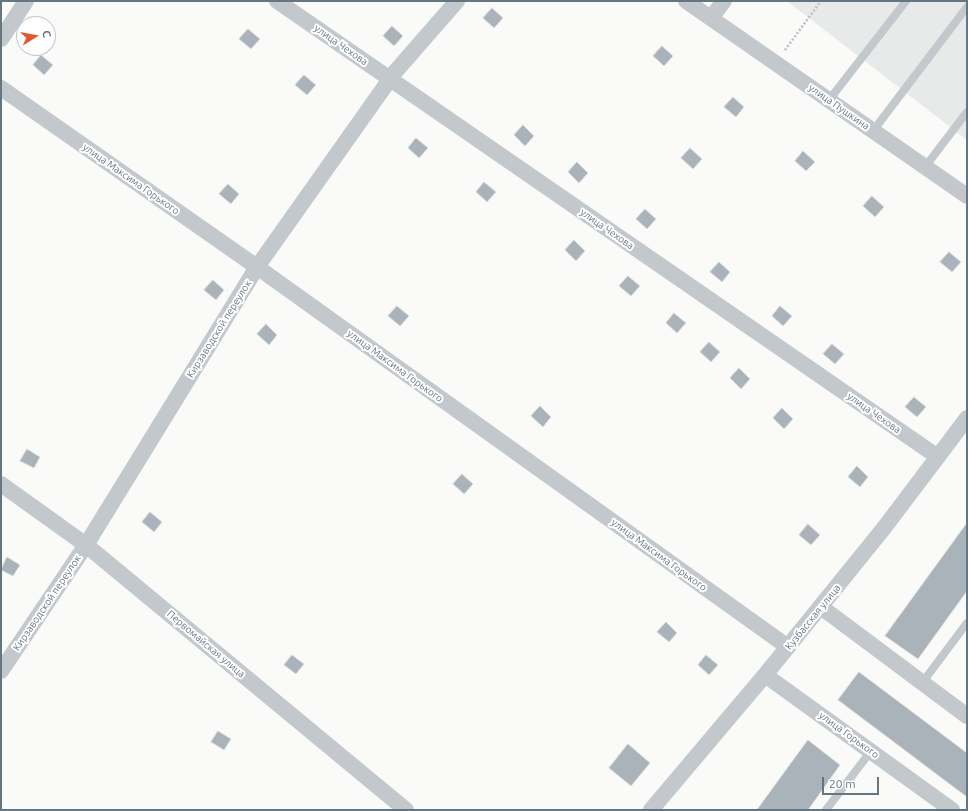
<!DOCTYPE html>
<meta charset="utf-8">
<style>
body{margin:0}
#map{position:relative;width:968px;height:811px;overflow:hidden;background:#fafaf8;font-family:Ubuntu,sans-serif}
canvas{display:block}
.frame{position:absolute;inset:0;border:2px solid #657683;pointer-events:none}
.north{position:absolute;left:16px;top:16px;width:40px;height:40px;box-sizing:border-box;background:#fff;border:1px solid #c1c8cd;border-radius:50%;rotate:79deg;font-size:11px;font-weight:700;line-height:16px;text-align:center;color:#657683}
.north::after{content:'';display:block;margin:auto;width:14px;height:18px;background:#e4572e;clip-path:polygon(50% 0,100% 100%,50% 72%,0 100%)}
.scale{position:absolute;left:822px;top:777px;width:57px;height:18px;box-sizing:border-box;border:2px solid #657683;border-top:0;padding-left:5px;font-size:12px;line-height:14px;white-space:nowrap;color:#657683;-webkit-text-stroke:3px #fff;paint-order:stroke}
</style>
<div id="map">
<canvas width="968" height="811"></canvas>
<div class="frame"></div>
<div class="north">С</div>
<div class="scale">20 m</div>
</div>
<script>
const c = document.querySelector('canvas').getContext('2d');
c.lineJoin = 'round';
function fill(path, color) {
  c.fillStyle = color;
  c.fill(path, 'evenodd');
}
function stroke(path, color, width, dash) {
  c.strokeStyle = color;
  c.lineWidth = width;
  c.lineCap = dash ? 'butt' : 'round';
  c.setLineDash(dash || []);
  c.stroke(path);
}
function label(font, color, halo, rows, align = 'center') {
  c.font = font + ' Ubuntu,sans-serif';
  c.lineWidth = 4;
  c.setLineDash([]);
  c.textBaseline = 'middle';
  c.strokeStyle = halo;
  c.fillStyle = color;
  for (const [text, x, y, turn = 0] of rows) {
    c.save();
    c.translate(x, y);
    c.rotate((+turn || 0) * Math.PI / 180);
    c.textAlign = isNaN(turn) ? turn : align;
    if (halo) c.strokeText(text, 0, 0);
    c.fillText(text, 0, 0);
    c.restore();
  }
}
fill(new Path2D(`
 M787 1H967V140Z`), '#e8e9e9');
const building = new Path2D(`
 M492 8 503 18 494 28 483 18Z
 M392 26 403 36 394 46 383 36Z
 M248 29 260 39 251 49 239 39Z
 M662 46 673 56 664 66 653 56Z
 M41 55 53 65 44 75 33 65Z
 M304 75 316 85 307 95 295 85Z
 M733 97 744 107 736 117 724 107Z
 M523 125 534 136 525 146 514 135Z
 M416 138 428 148 419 158 408 148Z
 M690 148 702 159 693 169 681 158Z
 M803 151 815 162 806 171 795 161Z
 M577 162 588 173 579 183 568 172Z
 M484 182 496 192 487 202 476 192Z
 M228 184 239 194 231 204 219 194Z
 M872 196 884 207 875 217 863 206Z
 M645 209 656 219 647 229 636 219Z
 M574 240 585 251 576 261 565 250Z
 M949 252 961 262 952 272 940 262Z
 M719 262 730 272 722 282 710 272Z
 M628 276 640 286 631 296 619 286Z
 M213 280 224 290 216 300 204 290Z
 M397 306 409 316 400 326 388 316Z
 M780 306 792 316 783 326 772 316Z
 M674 313 686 323 677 333 666 323Z
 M266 324 277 335 269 345 257 334Z
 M709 342 720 352 711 362 700 352Z
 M832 344 844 354 835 364 823 354Z
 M739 368 750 379 741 389 730 378Z
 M914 397 926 407 917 417 905 407Z
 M540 406 551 417 543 427 531 416Z
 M782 408 793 419 784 429 773 418Z
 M27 449 40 457 34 468 20 461Z
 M857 466 868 477 860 487 848 477Z
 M462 474 473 484 464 494 453 484Z
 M150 512 162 522 154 532 142 522Z
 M967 523V591L918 659 885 636Z
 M808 524 820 535 811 545 799 535Z
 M7 557 20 565 13 576 1 570Z
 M666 622 677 633 669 642 657 632Z
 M292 655 304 664 296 674 284 665Z
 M706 655 718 665 709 675 698 665Z
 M859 672 967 753V797L838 700Z
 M218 731 231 739 224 750 211 742Z
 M808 740 840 765 808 810H757Z
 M628 744 650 763 631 786 609 768Z`);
fill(building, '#aab3b9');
stroke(building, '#dcdcda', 1);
stroke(new Path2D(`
 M785 50 821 1`), '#bbbfc2', 2.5, [2, 2]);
stroke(new Path2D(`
 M829 100 906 1
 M873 131 967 7
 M925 167 967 112
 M922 683 967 623
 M826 810 871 751`), '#c3c8cc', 8);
stroke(new Path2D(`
 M277 1 938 457
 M686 1 967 196
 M711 18 724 1
 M1 39 26 1
 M1 88 257 267 788 647
 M1 484 86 545 406 810
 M821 607 967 716
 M1 671 86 545 257 267 395 72 457 1
 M765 675 952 810
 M651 810 765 675 884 528 967 418`), '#c3c8cc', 16);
label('10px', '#657683', '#fff', [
 ["улица Чехова",341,45,35],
 ["улица Пушкина",839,107,35],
 ["улица Максима Горького",131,179,35],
 ["улица Чехова",607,229,35],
 ["Кирзаводской переулок",219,329,-58],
 ["улица Максима Горького",395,366,36],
 ["улица Чехова",874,413,35],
 ["улица Максима Горького",659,555,36],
 ["Кирзаводской переулок",47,603,-56],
 ["Кузбасская улица",813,617,-51],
 ["Первомайская улица",206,644,40],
 ["улица Горького",849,735,36]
]);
</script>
